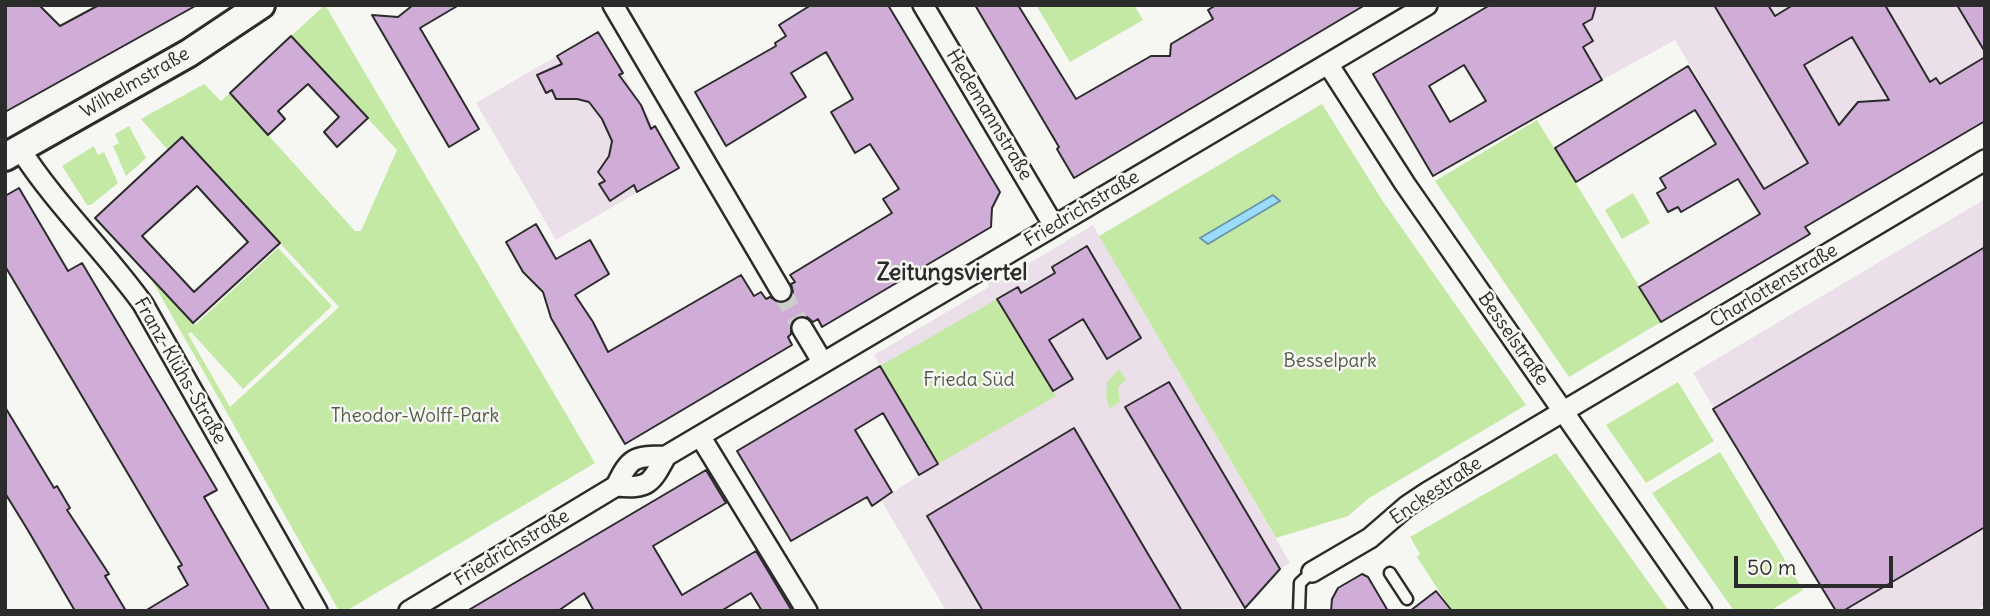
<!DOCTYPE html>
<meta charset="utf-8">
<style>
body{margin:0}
#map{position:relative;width:1990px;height:616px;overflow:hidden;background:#f6f6f2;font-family:Delius,sans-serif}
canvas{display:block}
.frame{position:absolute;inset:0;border:7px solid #2b2b2b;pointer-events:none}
.scale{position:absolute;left:1734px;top:556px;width:159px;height:32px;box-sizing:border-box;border:4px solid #2b2b2b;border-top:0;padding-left:9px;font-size:21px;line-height:24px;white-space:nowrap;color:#2b2b2b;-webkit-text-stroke:5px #f6f6f2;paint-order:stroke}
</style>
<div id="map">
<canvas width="1990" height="616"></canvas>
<div class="frame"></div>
<div class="scale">50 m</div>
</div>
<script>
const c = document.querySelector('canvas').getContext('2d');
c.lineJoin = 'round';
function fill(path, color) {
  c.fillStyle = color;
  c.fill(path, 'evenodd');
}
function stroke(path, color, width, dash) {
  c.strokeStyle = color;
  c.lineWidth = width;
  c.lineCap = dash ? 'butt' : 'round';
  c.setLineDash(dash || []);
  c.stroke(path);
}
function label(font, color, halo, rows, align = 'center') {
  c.font = font + ' Delius,sans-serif';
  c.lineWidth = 5;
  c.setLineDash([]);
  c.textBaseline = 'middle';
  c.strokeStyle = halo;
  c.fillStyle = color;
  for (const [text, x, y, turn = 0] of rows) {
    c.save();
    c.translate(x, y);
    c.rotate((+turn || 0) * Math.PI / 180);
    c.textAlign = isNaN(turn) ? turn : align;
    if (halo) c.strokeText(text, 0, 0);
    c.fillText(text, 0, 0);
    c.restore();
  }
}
fill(new Path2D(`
 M1558 5H1985V128L1979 124 1806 227 1810 234 1795 243 1675 40 1602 80Z
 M598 32 679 168 556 240 476 103Z
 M1985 199V605L1975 611H1836L1693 373Z
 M1093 225 1290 563 1280 569 1245 608 946 611 881 500 938 463 874 355 989 287 987 281 990 279 994 277 998 282Z`), '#ebe0ea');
fill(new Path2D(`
 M325 5 595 463 346 611H339L150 277 195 325 278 248 332 306 243 389 191 332 188 334 230 407 339 307 182 137 168 150 141 119 204 84 221 101 230 93 355 231H361L397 150 291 36Z
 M1036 5H1134L1143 20 1070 62Z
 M1322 104 1382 200 1526 405 1369 498 1348 516 1276 538 1099 236Z
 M1537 120 1661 322 1569 377 1435 181Z
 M129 126 146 158 126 176 113 146 119 143 115 134Z
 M94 146 98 155 104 152 118 183 91 205H87L62 166Z
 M1633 193 1650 223 1622 239 1605 210Z
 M997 299 1056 396 938 464 880 366Z
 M1119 369 1126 379 1118 388 1120 402 1110 408 1106 398 1107 382Z
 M1678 382 1714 441 1646 483 1606 425Z
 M1720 452 1803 590 1770 611H1734L1652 493Z
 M1556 453 1669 611H1452L1417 557 1420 554 1410 537Z`), '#c4e9a4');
const water = new Path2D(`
 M1273 195 1280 201 1208 244 1200 238Z`);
fill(water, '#99dcfb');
stroke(water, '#6d95a8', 2);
const building = new Path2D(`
 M5 5H39L60 26 99 5H197L5 112Z
 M413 5H459L420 28 479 129 449 147 372 15 398 17Z
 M811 5H888L1000 192 992 208 991 227 822 327 818 319 813 322 807 317H796L791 323V334L788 337 792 345 625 444 551 318 543 292 523 272 506 242 536 224 556 259 590 240 609 274 575 295 593 322 608 352 741 275 754 296 761 292 766 299 770 297 780 303 788 301 793 292 791 284 795 282 790 275 892 213 883 199 899 189 870 144 855 153 831 112 853 99 826 52 791 73 806 97 726 146 695 92 776 46 775 43 786 36 779 25Z
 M975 5H1018L1076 99 1151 56H1170L1171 44 1213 19 1208 10 1216 5H1365L1074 178 1057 149 1059 147Z
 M1490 5H1596L1592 19 1583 24 1593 41 1583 47 1602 80 1433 176 1373 74ZM1464 65 1486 101 1450 122 1429 86Z
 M1714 5H1768L1775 16 1793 5H1885L1930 82 1936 78 1940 84 1985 57V121L1805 227 1810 234 1661 322 1639 287 1760 214 1738 179 1681 212 1678 207 1668 212 1657 193 1666 188 1660 178 1716 144 1695 110 1576 182 1555 148 1688 66 1764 189 1808 163ZM1852 37 1889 100 1858 102 1839 125 1804 65Z
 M1957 5H1985V52Z
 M598 32 623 73 619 75 641 105 651 129 655 126 679 168 637 192 634 185 610 201 599 184 605 181 598 172 609 156 612 141 602 119 589 102 577 99H556L552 90 546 93 537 75 562 64 557 56Z
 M291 36 368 118 337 147 324 132 339 117 308 84 278 111 285 119 268 135 230 93Z
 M182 137 280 243 193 323 95 218ZM197 186 248 242 194 292 142 236Z
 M19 188 68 271 82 263 154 384 217 490 204 497 270 611H145L188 585 178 567 182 565 5 266V196Z
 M1087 246 1141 338 1107 359 1083 319 1049 340 1073 379 1053 391 997 299 1018 287 1021 293 1055 273 1052 267Z
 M1985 247V527L1843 611H1836L1713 409Z
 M880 366 938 464 919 475 883 413 855 430 892 492 872 506 867 497 791 541 737 451Z
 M1169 382 1280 569 1245 608 1125 407Z
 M5 407 54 488 57 486 70 508 67 510 109 574 105 576 126 611H75L29 532 5 493Z
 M1074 428 1148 554 1182 611H983L927 516Z
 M706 470 726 503 653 546 682 595 756 551 792 611H762L751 593 721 611H594L584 593 558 611H467Z
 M1362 574 1368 577 1388 611H1331L1332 599 1338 588Z
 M1436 591 1452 611H1410Z`);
fill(building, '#d0add7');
stroke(building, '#2b2b2b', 2);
stroke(new Path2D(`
 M781 291 802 328`), '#cdcdca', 19, [19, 10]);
const lane = new Path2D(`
 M1390 573 1407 599
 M1299 611 1300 583 1312 572`);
const street = new Path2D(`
 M613 5 781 291
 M923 5 1054 226
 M1328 64 1405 184 1702 611
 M20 149C56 205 104 250 143 304L317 611
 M802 328 823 363
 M700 436 807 611
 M616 486C648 489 651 484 666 456
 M1312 572 1370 538 1407 506 1428 492 1985 160
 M409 611 616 486C630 457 634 456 666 456L1427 5`);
const secondary = new Path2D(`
 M5 157 189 53 261 5`);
stroke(lane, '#2b2b2b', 15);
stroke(street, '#2b2b2b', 24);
stroke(secondary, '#2b2b2b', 32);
stroke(lane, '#f6f6f2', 10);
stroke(street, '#f6f6f2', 19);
stroke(secondary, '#f6f6f2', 26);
label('19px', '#2b2b2b', '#f6f6f2', [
 ["Wilhelmstraße",135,83,-30],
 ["Hedemannstraße",989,115,59],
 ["Friedrichstraße",1082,209,-31],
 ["Charlottenstraße",1774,286,-31],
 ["Besselstraße",1513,339,55],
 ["Franz-Klühs-Straße",180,371,60],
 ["Enckestraße",1436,491,-34],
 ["Friedrichstraße",512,548,-31]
]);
label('19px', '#515a49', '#f6f6f2', [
 ["Besselpark",1330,362],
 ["Frieda Süd",969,381],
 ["Theodor-Wolff-Park",415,417]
]);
label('bold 23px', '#2b2b2b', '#f6f6f2', [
 ["Zeitungsviertel",952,273]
]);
</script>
